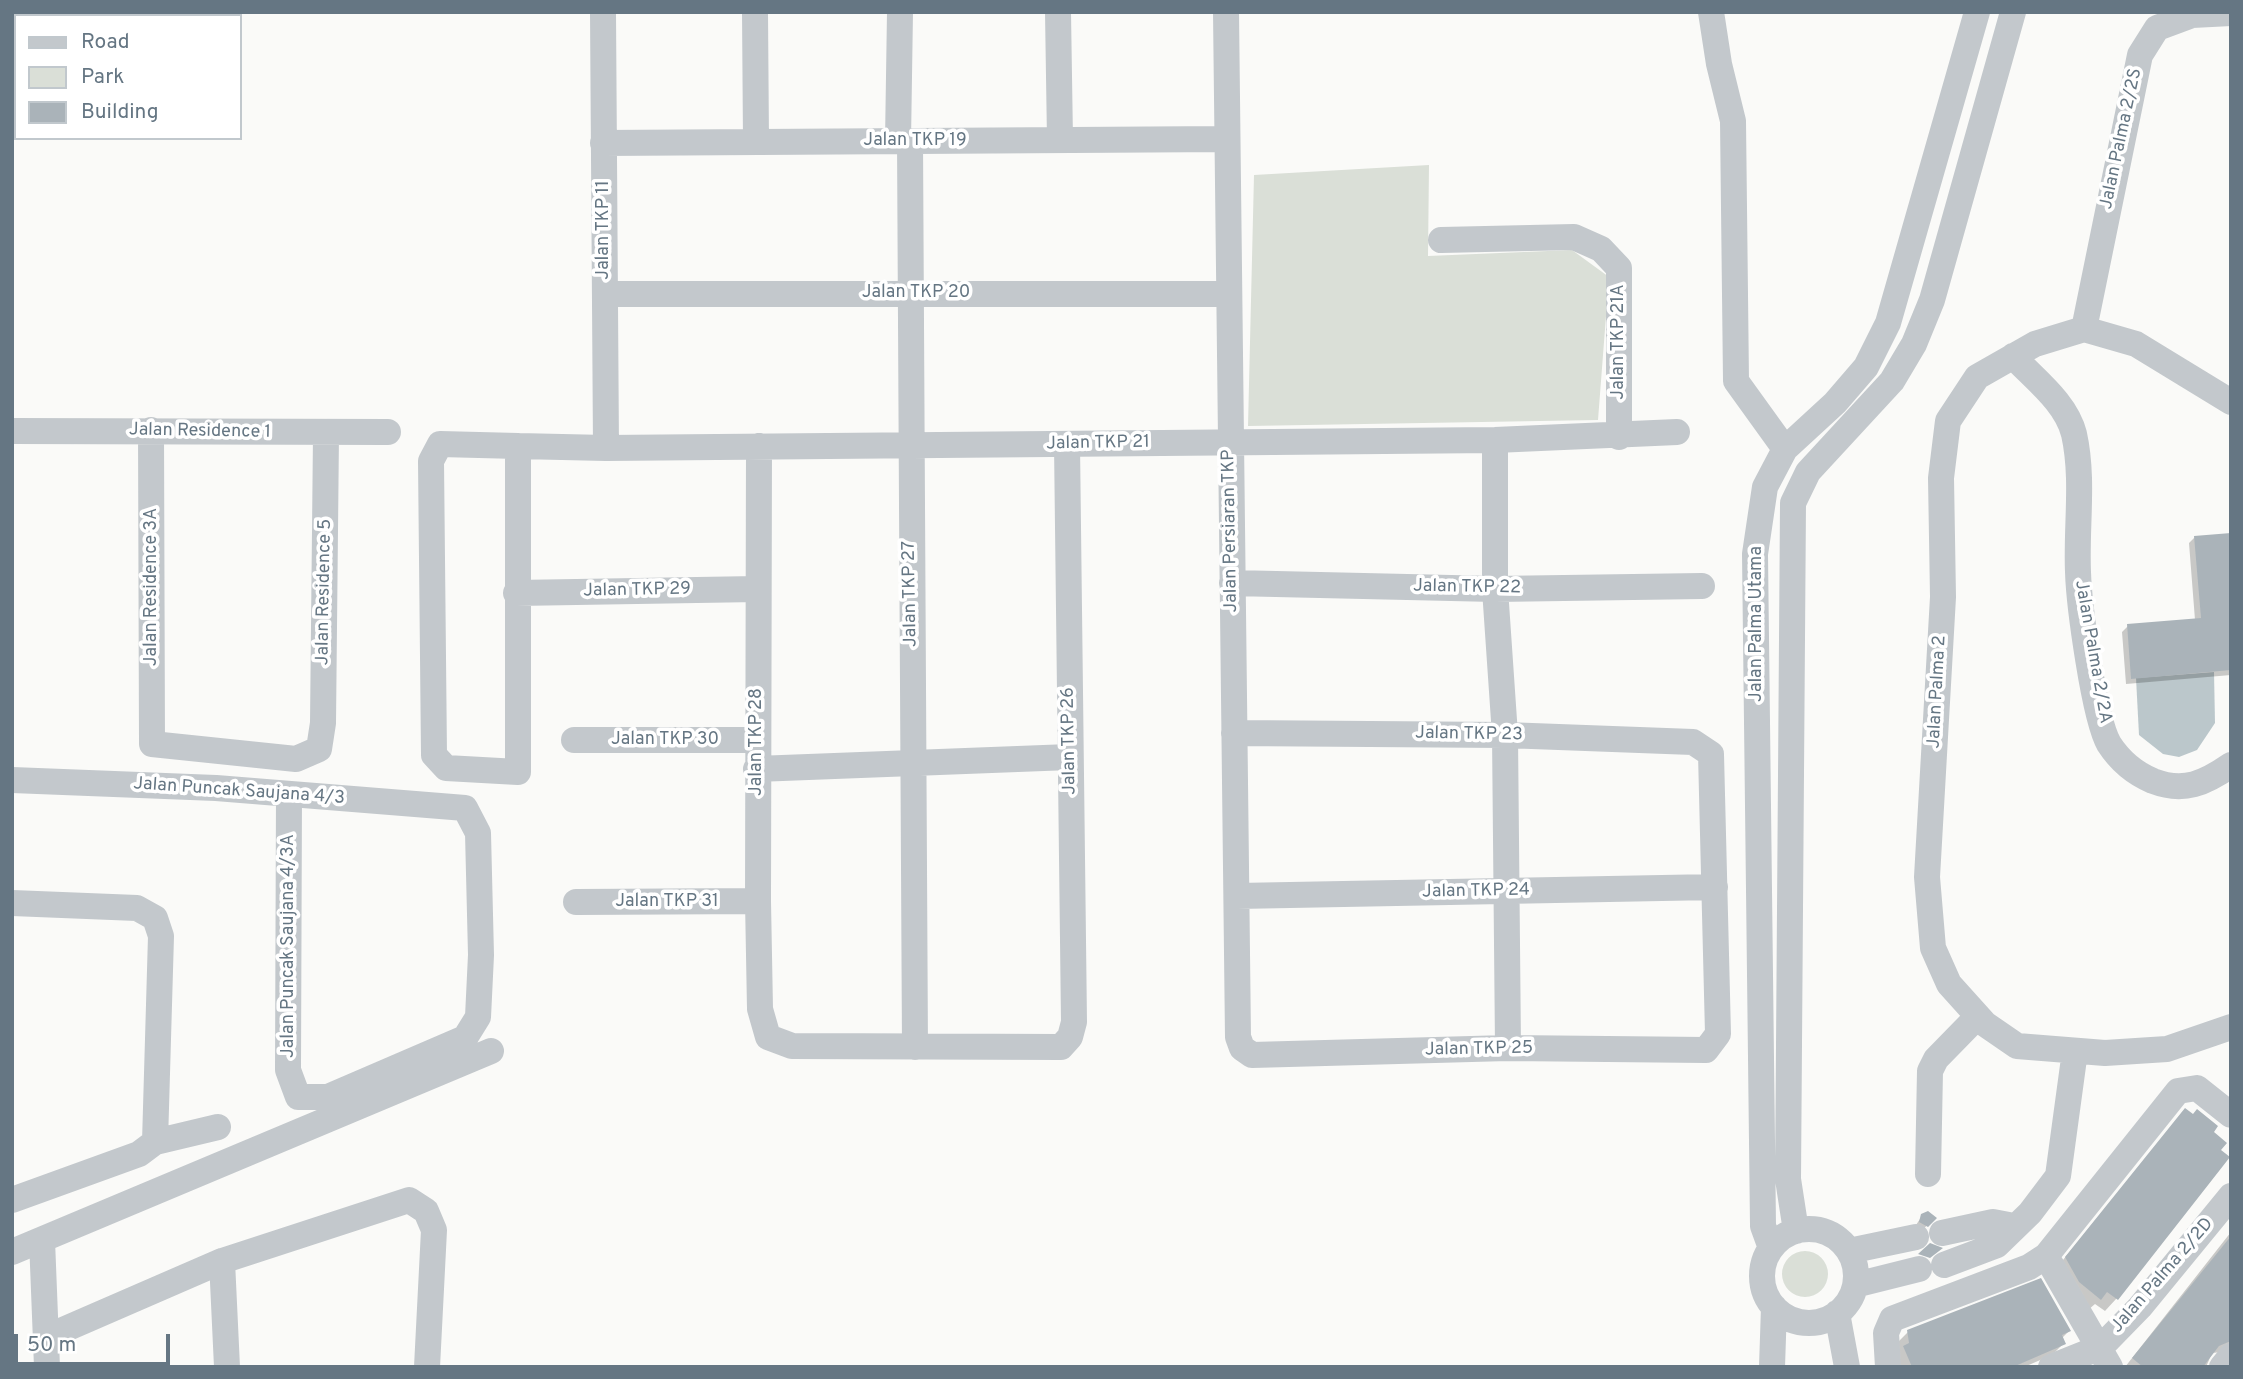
<!DOCTYPE html>
<style>
body{margin:0}
#map{position:relative;width:2243px;height:1379px;overflow:hidden;background:#fafaf8;font-family:Overpass,sans-serif}
canvas{display:block}
.frame{position:absolute;inset:0;border:14px solid #657683;pointer-events:none}
.legend{position:absolute;left:14px;top:14px;width:228px;height:126px;box-sizing:border-box;background:#fff;border:2px solid #c1c8cd;margin:0;padding:9px 12px;list-style:none;font-size:21px;color:#657683}
.legend li{display:flex;align-items:center;gap:14px;height:35px}
.legend b{width:35px;border:2px solid #c1c8cd}
.scale{position:absolute;left:14px;top:1334px;width:156px;height:32px;box-sizing:border-box;border:4px solid #657683;border-top:0;padding-left:9px;font-size:21px;line-height:24px;white-space:nowrap;color:#657683;-webkit-text-stroke:5px #fff;paint-order:stroke}
</style>
<div id="map">
<canvas width="2243" height="1379"></canvas>
<div class="frame"></div>
<ul class="legend">
<li><b style="height:9px;background:#c3c8cc"></b>Road</li>
<li><b style="height:19px;background:#dadfd7"></b>Park</li>
<li><b style="height:19px;background:#aab3b9"></b>Building</li>
</ul>
<div class="scale">50 m</div>
</div>
<script>
const c = document.querySelector('canvas').getContext('2d');
c.lineJoin = 'round';
function fill(path, color) {
  c.fillStyle = color;
  c.fill(path, 'evenodd');
}
function stroke(path, color, width, dash) {
  c.strokeStyle = color;
  c.lineWidth = width;
  c.lineCap = dash ? 'butt' : 'round';
  c.setLineDash(dash || []);
  c.stroke(path);
}
function label(font, color, halo, rows, align = 'center') {
  c.font = font + ' Overpass,sans-serif';
  c.lineWidth = 7;
  c.setLineDash([]);
  c.textBaseline = 'middle';
  c.strokeStyle = halo;
  c.fillStyle = color;
  for (const [text, x, y, turn = 0] of rows) {
    c.save();
    c.translate(x, y);
    c.rotate((+turn || 0) * Math.PI / 180);
    c.textAlign = isNaN(turn) ? turn : align;
    if (halo) c.strokeText(text, 0, 0);
    c.fillText(text, 0, 0);
    c.restore();
  }
}
fill(new Path2D(`
 M1429 165 1428 256 1572 250 1609 277 1598 420 1248 426 1254 175Z
 M1782 1274a23 23 0 1 1 46 0a23 23 0 1 1-46 0Z`), '#dadfd7');
fill(new Path2D(`
 M2214 672 2215 723 2197 750 2179 757 2163 754 2139 735 2136 678Z`), '#bbc7cb');
fill(new Path2D(`
 M2231 535V675L2126 684 2122 632 2128 626 2195 620 2189 543 2195 537Z
 M2185 1110 2211 1132 2218 1150 2228 1158 2116 1299 2105 1311 2095 1304 2088 1310 2054 1271Z
 M1922 1216 1935 1218 1921 1231 1914 1228Z
 M2231 1232V1359L2222 1352 2212 1353 2206 1367H2125Z
 M2069 1331 2062 1338 2064 1343 2052 1355 2024 1367H1896V1344L1908 1332Z`), '#0003');
fill(new Path2D(`
 M2231 533V670L2131 679 2127 624 2201 618 2194 536Z
 M2185 1108 2193 1114 2197 1109 2218 1126 2214 1132 2227 1143 2221 1150 2230 1157 2118 1300 2107 1292 2101 1300 2079 1282 2065 1257Z
 M1928 1211 1937 1218 1928 1227 1919 1222 1921 1214Z
 M2231 1236V1341L2219 1346 2203 1367H2143L2132 1358Z
 M1930 1243 1943 1248 1930 1258 1918 1254Z
 M2041 1278 2071 1331 2062 1335 2066 1344 2013 1367H1912L1903 1346 1909 1343 1907 1330Z`), '#aab3b9');
stroke(new Path2D(`
 M603 12 606 448
 M755 12 756 142
 M1058 12 1060 140
 M1226 12 1238 1037 1242 1048 1252 1055 1508 1048 1706 1050 1718 1034 1711 754 1693 742 1505 735 1234 733
 M1711 12 1719 64 1733 121 1736 381 1785 449
 M52 16 57 12
 M12 40 16 38
 M898 141 900 12
 M910 141 915 1047
 M603 143 1227 139
 M1441 240 1574 237 1601 249 1619 268V437
 M605 294H1228
 M2084 329 2140 55 2157 28 2192 15 2231 13
 M2013 356C2034 379 2066 402 2074 434 2084 479 2076 526 2078 572 2079 604 2094 718 2109 744 2120 761 2134 773 2153 781 2184 793 2205 783 2231 765
 M2231 402 2136 344 2084 329 2035 344 1977 377 1948 421 1941 478 1943 597 1927 877 1933 948 1949 984 1985 1024 2017 1046 2105 1053 2167 1049 2231 1027
 M151 430 152 744 296 759 319 749 323 723 326 434
 M12 431 388 432
 M1495 440V589L1505 735 1508 1048
 M440 444 518 446V772L446 768 434 755 431 461Z
 M518 446 606 448 1495 440 1677 432
 M759 446 758 901 760 1009 768 1037 792 1046 1061 1047 1070 1037 1074 1022 1067 444
 M1232 583 1495 589 1702 586
 M516 593 757 589
 M574 740H756
 M756 769 1070 757
 M12 780 216 788 465 808 478 833 481 955 478 1017 465 1038 328 1097H298L288 1070 289 794
 M1237 896 1715 887
 M576 902 758 901
 M12 903 137 908 155 918 161 936 155 1142
 M1928 1174 1930 1071 1936 1059 1978 1016
 M12 1200 139 1154 155 1142 218 1127
 M1762 1276a47 47 0 1 1 94 0a47 47 0 1 1-94 0Z
 M1796 1231 1788 1179 1793 503 1808 472 1892 381 1914 344 1932 300 2013 12
 M1942 1233 1993 1222 2014 1226
 M42 1240 47 1367
 M1771 1248 1763 1226 1755 554 1765 487 1785 449 1835 403 1866 367 1888 323 1977 12
 M1849 1251 1916 1237
 M12 1252 491 1051
 M2046 1256 2110 1367
 M222 1261 227 1367
 M1944 1265 1997 1245 2030 1213 2058 1176 2075 1051
 M1855 1285 1919 1269
 M1837 1313 1847 1367
 M47 1337 222 1261 409 1200 426 1211 434 1230 427 1367
 M1772 1367 1774 1307
 M1888 1367 1886 1333 1892 1319 2029 1267 2046 1256 2178 1091 2197 1088 2231 1115
 M2051 1367 2101 1347 2140 1307 2231 1196
 M2222 1367 2231 1356`), '#c3c8cc', 26);
label('18px', '#657683', '#fff', [
 ["Jalan Palma 2/2S",2122,139,-78],
 ["Jalan TKP 19",915,141],
 ["Jalan TKP 11",604,230,-90],
 ["Jalan TKP 20",916,293],
 ["Jalan TKP 21A",1619,342,-90],
 ["Jalan Residence 1",200,432,1],
 ["Jalan TKP 21",1098,444,-1],
 ["Jalan Persiaran TKP",1231,531,-91],
 ["Jalan Residence 3A",152,587,-90],
 ["Jalan TKP 22",1467,588,1],
 ["Jalan TKP 29",637,591,-1],
 ["Jalan Residence 5",325,592,-89],
 ["Jalan TKP 27",911,594,-91],
 ["Jalan Palma Utama",1757,624,-90],
 ["Jalan Palma 2/2A",2092,652,80],
 ["Jalan Palma 2",1938,692,-87],
 ["Jalan TKP 23",1469,735,1],
 ["Jalan TKP 30",665,740],
 ["Jalan TKP 26",1070,741,-91],
 ["Jalan TKP 28",757,742,-90],
 ["Jalan Puncak Saujana 4/3",239,792,4],
 ["Jalan TKP 24",1476,892,-1],
 ["Jalan TKP 31",667,902],
 ["Jalan Puncak Saujana 4/3A",289,946,-90],
 ["Jalan TKP 25",1479,1050,-1],
 ["Jalan Palma 2/2D",2163,1276,-49]
]);
</script>
